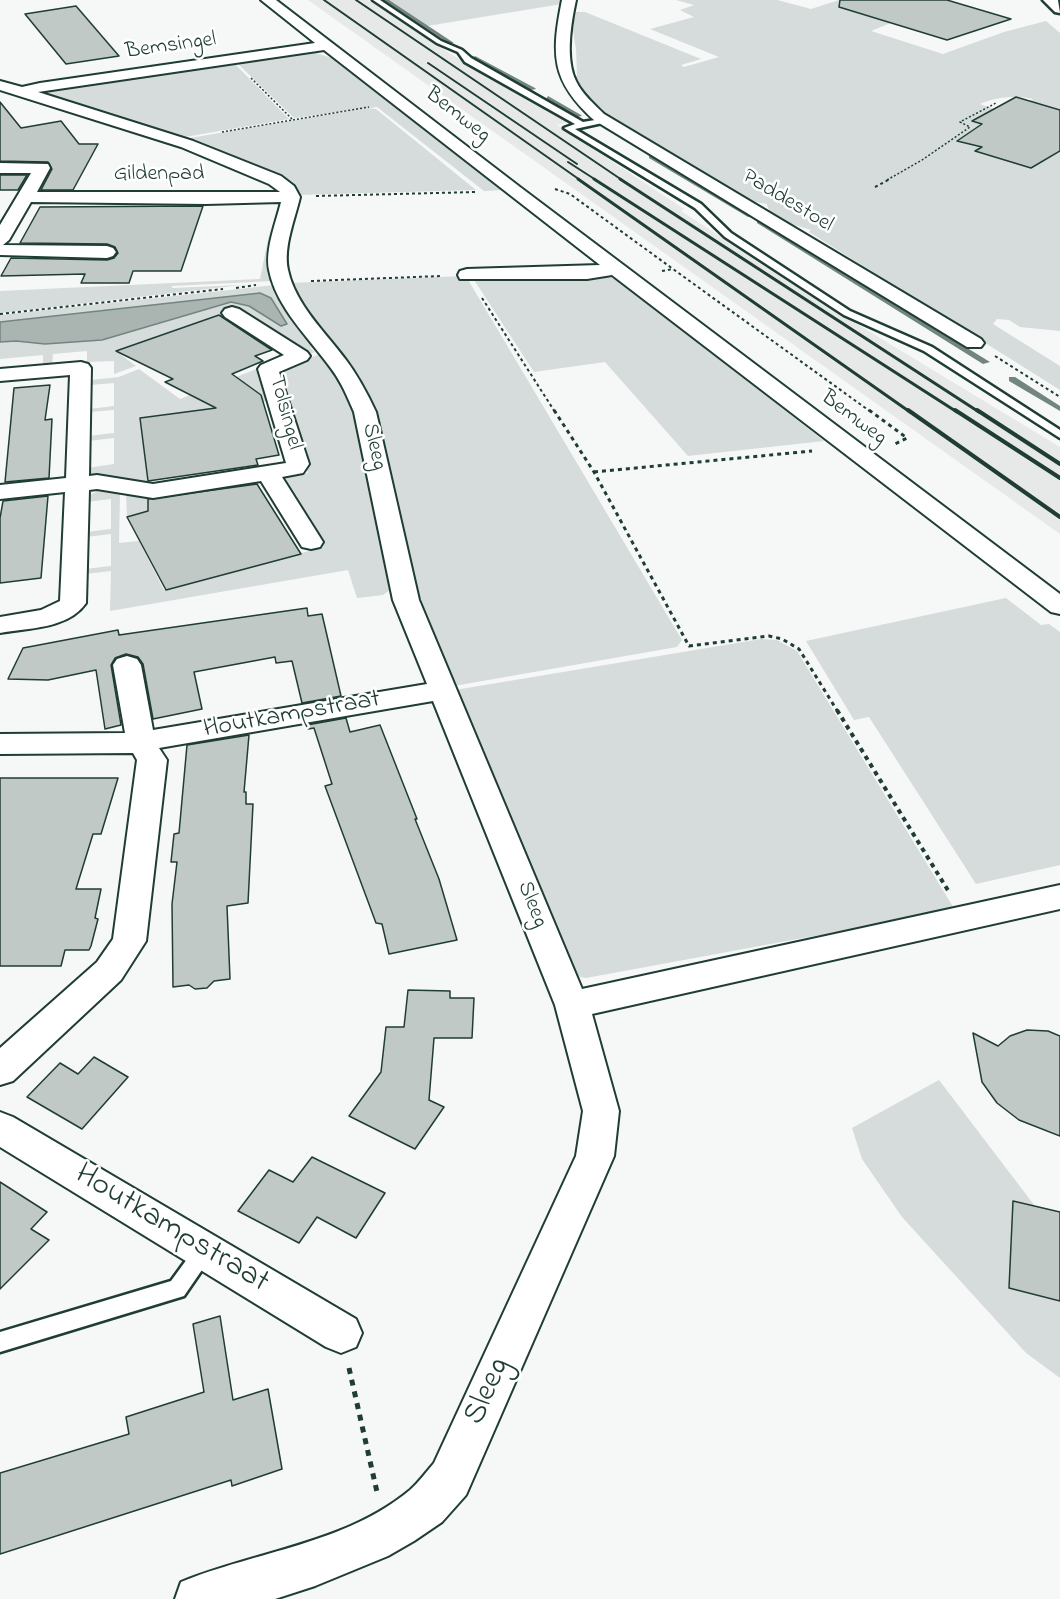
<!DOCTYPE html>
<style>
body{margin:0}
canvas{display:block;background:#f6f7f7}
</style>
<canvas width="1060" height="1599"></canvas>
<script>
const c = document.querySelector('canvas').getContext('2d');
c.lineJoin = 'round';
function fill(path, color) {
  c.fillStyle = color;
  c.fill(path, 'evenodd');
}
function stroke(path, color, width, dash) {
  c.strokeStyle = color;
  c.lineWidth = width;
  c.lineCap = dash ? 'butt' : 'round';
  c.setLineDash(dash || []);
  c.stroke(path);
}
function label(font, color, halo, rows, align = 'center') {
  c.font = font + ' "Indie Flower",sans-serif';
  c.lineWidth = 5;
  c.setLineDash([]);
  c.textBaseline = 'middle';
  c.strokeStyle = halo;
  c.fillStyle = color;
  for (const [text, x, y, turn = 0] of rows) {
    c.save();
    c.translate(x, y);
    c.rotate((+turn || 0) * Math.PI / 180);
    c.textAlign = isNaN(turn) ? turn : align;
    if (halo) c.strokeText(text, 0, 0);
    c.fillText(text, 0, 0);
    c.restore();
  }
}
fill(new Path2D(`
 M308 0H368L454 56 568 122 557 125 684 209 681 211 847 318 1060 447V534Z`), '#e6e9e8');
fill(new Path2D(`
 M387 0H563L562 4 427 26Z
 M676 0H777L811 9 839 0H856L893 22 871 31 943 54 1004 32 1046 21 1060 33V111L1030 101 1033 99C1018 95 994 97 980 104L994 109 972 121 1060 150V331L1020 327 1009 320 997 319 993 324 1060 366V390L809 232 811 230C797 225 769 221 767 204L750 201C701 174 599 127 574 79L577 76 576 49 570 12H585L701 59 681 65 684 67 719 57 650 29 694 17 680 10 694 5Z
 M305 53H316L335 59 504 190 484 191 377 107 294 118 236 62Z
 M233 62 289 119 179 138 38 94V92Z
 M368 108 376 109 476 190 298 195 184 139Z
 M272 200 281 201 273 281 172 286V288L242 285 0 313V291L260 279 268 239 279 204Z
 M463 276 467 278 682 640 677 647 448 687 424 626 336 348 298 299 290 283Z
 M600 276 617 279 824 441 688 456 605 362 534 372 474 280Z
 M275 285 315 345 310 348 315 352 309 354 237 308 116 351 136 366 114 374V361L87 362V351L53 354 52 365 43 366V355L0 359V315Z
 M322 353 340 378 358 419 393 588 383 595 357 598 348 570 110 611 111 571 85 574V569L111 566V534L86 537V532L111 529V499L87 502 88 496 98 491 106 490 120 493 119 543 139 541 164 590 324 547 282 482 286 477 308 473 277 372Z
 M259 368 268 401 140 418 151 484 287 463 286 465 141 486 88 473 87 468 114 464V438L88 441V436L114 433V410L89 412V409L114 406V383L90 385 91 380 119 377 139 369 180 399Z
 M255 482 256 484 127 517 126 495 146 498Z
 M1006 598 1041 625 1049 624 1060 632V865L976 884 869 717 854 720 806 641Z
 M761 639 777 640 797 651 955 910 586 978 580 977 572 969 449 691Z
 M939 1080 1060 1239V1378L1026 1353 902 1217 862 1159 852 1128Z`), '#d6dcdb');
const water = new Path2D(`
 M260 293 271 298 287 324 281 326 249 306 231 302 102 340 45 344 16 341 0 342V322Z`);
fill(water, '#aab5b1');
stroke(water, '#72857f', 1.5);
fill(new Path2D(`
 M384 0H389L454 43 450 44Z
 M475 56 535 88 536 89 531 90 473 58Z
 M548 96 581 115 582 116 577 117 546 99Z
 M649 156H653L753 216 748 217 649 158Z
 M757 221H761L990 362 983 364 757 223Z
 M1009 377H1015L1060 406V411L1009 381Z`), '#72857f');
const building = new Path2D(`
 M840 0H947L1011 19 947 40 839 7Z
 M76 6 119 56 66 64 25 14Z
 M1016 97 1060 110V151L1031 168 975 151 982 147 957 141 982 124 972 121Z
 M0 102 21 128 61 121 79 144H98L73 190H41L52 169 48 162 0 161Z
 M0 175H27L18 190H0Z
 M203 206 181 271H133L129 283H81L85 274 1 276 11 258 107 260 114 258 118 253 115 247 107 244 20 243 40 207Z
 M219 315 272 350 255 356 263 361 232 374 261 395 279 455 256 459 258 465 148 481 140 418 216 408 165 382 173 379 116 351Z
 M50 385 45 420 52 419 49 478 5 482 14 388Z
 M257 484 301 554 166 590 127 517 148 511V499Z
 M48 496 41 578 0 583V518L3 501Z
 M307 608 308 616 322 614 341 696 302 703 292 661 276 663 275 657 194 672 202 709 153 719 143 664 138 657 126 654 115 658 111 665 121 725 105 729 96 670 48 680 8 679 23 648 118 630 119 635Z
 M346 718 350 732 380 725 417 819H415L439 879 457 940 389 954 382 924 376 923 325 786 332 784 314 728 308 729 307 725Z
 M249 735 244 792H246V804H253L248 903 227 906 230 979 214 981 207 988 195 989 189 985 173 987 172 904 177 862H171L174 834 179 833 187 745Z
 M0 778H118L101 834H93L76 889H101L95 918 98 919 91 946 89 950H65L61 966H0Z
 M408 990 450 991V998H474L472 1038H434L429 1100 444 1107 415 1149 349 1116 381 1072 386 1027H404Z
 M1027 1030 1048 1031 1060 1036V1136L1019 1120 997 1103 982 1082 973 1033 998 1046 1010 1036Z
 M94 1057 128 1077 82 1129 27 1097 60 1063 78 1074Z
 M312 1157 385 1193 356 1238 317 1217 299 1243 238 1211 269 1170 293 1182Z
 M0 1182 47 1212 31 1229 49 1240 0 1289Z
 M1013 1201 1060 1212V1301L1009 1288Z
 M220 1316 233 1400 268 1389 282 1469 232 1486 231 1480 0 1554V1473L129 1434 126 1417 204 1392 193 1324Z`);
fill(building, '#c0c9c6');
stroke(building, '#1f3d34', 1.5);
const lane = new Path2D(`
 M373 0H380L441 41 462 50 471 58 583 122 607 118V122L575 129 701 204 731 233 850 311 932 347 1060 430V438L924 351 844 315 725 237 695 208 564 128 575 124 465 62 458 52 437 43Z
 M205 1242 212 1244 215 1251 184 1296 0 1352V1332L171 1281 198 1244Z`);
const street = new Path2D(`
 M261 0H276L520 187 1060 594V614L1051 612 612 275 587 279H460L458 275 460 271 467 269 600 265 324 50 38 92 193 141 281 176 294 186 300 197C295 219 283 247 288 270 295 304 326 333 346 360 358 376 367 393 376 412L419 600 582 989 1060 885V909L592 1014 619 1111 614 1156 466 1495 442 1522 414 1541 388 1556 315 1586 275 1599H175L181 1582C257 1551 345 1544 410 1490 419 1482 426 1472 434 1463L576 1156 583 1111 555 1005 433 701 159 748 167 760 146 941 121 980 13 1081 0 1085V1048L97 962 113 939 137 760 133 753 0 754V734L125 733 113 665 117 659 127 656 137 659 141 665 153 730 427 684 393 600 354 412C347 396 341 381 330 367 309 338 276 307 269 270 265 249 276 223 281 202L206 204 31 202 9 240 3 245 107 246 113 248 116 252 113 256 107 258 0 255V225L31 173H0V163L48 164 50 168 37 192H280L269 184 181 147 0 90V81L22 87 40 83 315 43Z
 M562 0H576C571 23 565 59 576 81 582 94 594 104 604 114L981 339 984 343 981 347H967L594 120C551 81 551 55 562 0Z
 M232 307 239 309 307 352 310 356 307 360 279 372 309 464 303 473 282 477 323 542 320 547 311 549 302 547 261 481 153 498 97 489 89 490 86 603C68 629 28 628 0 633V617L41 610 60 601 65 492 0 499V485L66 478 70 375 0 381V369L81 362 88 364 91 368 89 476 97 475 153 484 286 463 258 369 261 365 284 355 225 317 222 313 225 309Z
 M0 1112 13 1117 356 1319 362 1333 356 1347 341 1353 326 1347 0 1147Z`);
const primary = new Path2D(`
 M1043 0H1058L1060 13 1055 12Z`);
stroke(lane, '#1f3d34', 5);
stroke(street, '#1f3d34', 4);
stroke(primary, '#1f3d34', 5);
stroke(new Path2D(`
 M251 78 293 120
 M222 132 369 107
 M887 180 922 160 970 127 960 122 996 103`), '#1f3d34', 1.5, [2, 2]);
stroke(new Path2D(`
 M875 187 890 179
 M555 189 570 194 673 269
 M316 196 476 192
 M662 271 673 269 871 412
 M311 281 441 276
 M236 288 256 285
 M482 298 555 412
 M0 314 223 289
 M995 356 1060 397`), '#1f3d34', 2, [3, 3]);
stroke(new Path2D(`
 M554 410 594 472 689 646 769 636 782 639 799 649 838 712
 M869 410 907 438 893 445
 M594 472 812 451`), '#1f3d34', 3, [4, 4]);
stroke(new Path2D(`
 M837 710 949 892`), '#1f3d34', 4, [4.5, 4.5]);
stroke(new Path2D(`
 M349 1368 377 1492`), '#1f3d34', 5, [6, 6]);
fill(lane, '#fff');
fill(street, '#fff');
fill(primary, '#fff');
stroke(new Path2D(`
 M324 0 580 180
 M356 0 622 180
 M428 63 577 164
 M568 162 596 180`), '#1f3d34', 2);
stroke(new Path2D(`
 M578 179 910 412
 M594 179 957 412
 M620 179 979 412`), '#1f3d34', 3);
stroke(new Path2D(`
 M908 410 1060 517
 M955 410 1060 478
 M977 410 1060 464`), '#1f3d34', 4);
label('22px', '#1f3d34', '#fff', [
 ["Bemsingel",171,47,-8],
 ["Bemweg",457,116,38],
 ["Gildenpad",159,175],
 ["Paddestoel",787,202,31],
 ["Tolsingel",284,413,75],
 ["Bemweg",853,419,37],
 ["Sleeg",373,447,77],
 ["Sleeg",531,905,68]
]);
label('26px', '#1f3d34', '#fff', [
 ["Houtkampstraat",292,716,-10]
]);
label('32px', '#1f3d34', '#fff', [
 ["Houtkampstraat",171,1230,31],
 ["Sleeg",489,1392,-66]
]);
</script>
